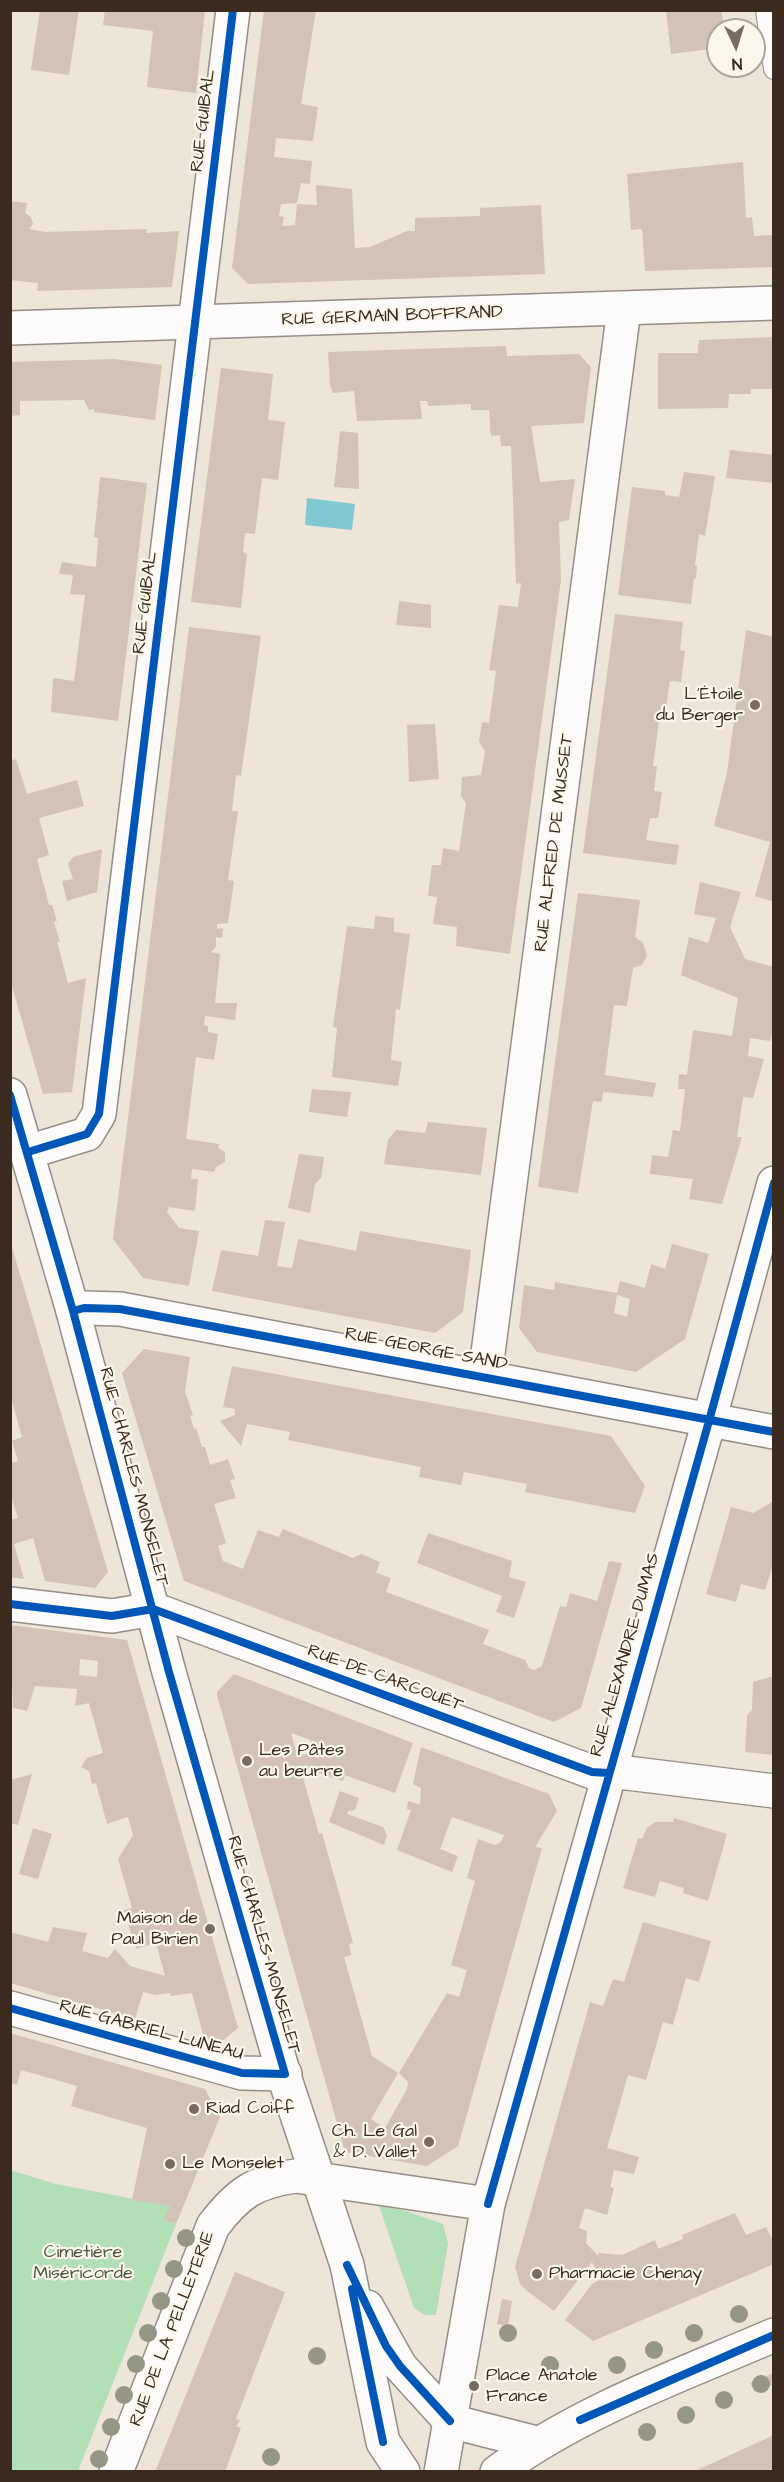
<!DOCTYPE html>
<meta charset="utf-8">
<style>
body{margin:0}
#map{position:relative;width:784px;height:2482px;overflow:hidden;background:#ede5d8;font-family:"Architects Daughter",sans-serif}
canvas{display:block}
.frame{position:absolute;inset:0;border:12px solid #3b2a1e;pointer-events:none}
.north{position:absolute;left:706px;top:18px;width:60px;height:60px;box-sizing:border-box;background:#fbf7ec;border:2px solid #aea59a;border-radius:50%;rotate:176deg;font-size:16px;font-weight:700;line-height:24px;text-align:center;color:#3b2a1e}
.north::after{content:'';display:block;margin:auto;width:21px;height:27px;background:#796b5f;clip-path:polygon(50% 0,100% 100%,50% 72%,0 100%)}
</style>
<div id="map">
<canvas width="784" height="2482"></canvas>
<div class="frame"></div>
<div class="north">N</div>
</div>
<script>
const c = document.querySelector('canvas').getContext('2d');
c.lineJoin = 'round';
function fill(path, color) {
  c.fillStyle = color;
  c.fill(path, 'evenodd');
}
function stroke(path, color, width, dash) {
  c.strokeStyle = color;
  c.lineWidth = width;
  c.lineCap = dash ? 'butt' : 'round';
  c.setLineDash(dash || []);
  c.stroke(path);
}
function label(font, color, halo, rows, align = 'center') {
  c.font = font + ' "Architects Daughter",sans-serif';
  c.lineWidth = 4.5;
  c.setLineDash([]);
  c.textBaseline = 'middle';
  c.strokeStyle = halo;
  c.fillStyle = color;
  for (const [text, x, y, turn = 0] of rows) {
    c.save();
    c.translate(x, y);
    c.rotate((+turn || 0) * Math.PI / 180);
    c.textAlign = isNaN(turn) ? turn : align;
    if (halo) c.strokeText(text, 0, 0);
    c.fillText(text, 0, 0);
    c.restore();
  }
}
fill(new Path2D(`
 M10 2170 56 2184 170 2206 165 2220 176 2224 78 2471H11Z
 M379 2206 406 2211 443 2224 448 2243 436 2315H425L414 2308Z`), '#b2deb8');
fill(new Path2D(`
 M307 498 355 504 352 530 305 525Z`), '#81c9d2');
fill(new Path2D(`
 M40 10H79L69 75 31 70Z
 M105 10H205L196 93 147 87 153 31 103 25Z
 M264 10H316L301 104 318 107 313 141 276 138 274 157 312 161 310 184 301 183 297 203 281 204 279 216 284 217 282 226 295 225 297 204 317 205 316 185 352 189 355 248 370 247 407 231H415V218L480 216V208L541 205 545 274 248 284 232 268Z
 M666 10H721L724 25 747 22 748 30H718V48L671 54Z
 M743 162 746 218 752 217 754 236 772 235 774 267 645 271 642 229 631 230 627 174Z
 M10 201 27 203 25 213 31 217 33 224 29 229 45 232 147 229 146 233 179 231 172 287 37 291 38 283 10 280Z
 M774 337V389H751V394H729L728 408 658 409V353H698L699 340Z
 M506 346 507 356 579 354 591 367 584 423 531 426 540 482 575 479 569 520 559 522 561 580 510 954 456 946 457 927 433 924 437 897 428 896 432 865H441L443 848 459 851 466 803 461 796 462 777 481 775 485 751 479 742 482 722 489 723 496 671 489 670 499 605 518 607 521 583 516 584 511 446H501L500 435 491 436 489 410H471V404L428 406 427 401H420L422 419 357 421 354 391 333 393 330 385 328 352Z
 M115 359 162 365 155 420 94 412V409L89 410 84 400 20 401V415L10 416V362Z
 M221 368 273 374 268 420 285 422 278 480 262 478 255 534 245 533 243 552 247 554 241 608 191 602Z
 M340 431 358 433 359 489 334 487Z
 M730 450 774 455V483L726 478Z
 M684 472 715 476 705 536 699 534 695 565 697 566 696 579 694 578 691 604 618 595 632 487 665 491V495L679 497Z
 M100 477 147 483 118 721 51 712 53 678 74 681 85 595 70 594 73 575 59 574 62 562 96 567 98 538 94 537Z
 M399 601 431 605V628L396 625Z
 M615 614 683 622 680 650 685 651 681 682 670 681 666 707 661 706 653 766H657L654 791 662 792 658 818H650L646 840 679 845 676 865 583 853Z
 M189 627 261 636 241 776 236 775 232 811H238L228 880 234 881 228 923 217 924V929L223 928 222 938 216 937V947L211 952 220 954 215 1003H237L235 1020 205 1016 204 1025 208 1026V1032L218 1034 214 1060 196 1057 186 1139 219 1144 218 1148 225 1152V1162L216 1167 214 1172 192 1169 191 1179H198L195 1211 169 1207 167 1212 179 1228 199 1231 189 1286 143 1278 113 1239Z
 M746 630 774 637V902L755 896 770 842 714 826 727 773Z
 M435 724 439 779 409 782 407 725Z
 M16 759 27 794 77 780 84 806 39 818 49 855 37 859 49 905H52L57 921 54 922 60 942H57L68 983 86 978 72 1092 43 1094 10 979V761Z
 M102 849 97 892 67 901 62 881 73 879 68 864 73 857Z
 M700 882 741 892 730 927 745 959 774 967V1028L770 1041 750 1038 748 1056 764 1059 753 1098 743 1097 737 1137H742L722 1204 689 1199 693 1179 650 1174 652 1155 668 1157 673 1130 680 1131 685 1089H678L679 1074 687 1075 693 1030 732 1036 738 998 681 975 689 937 708 943 716 918 694 914Z
 M578 893 640 900 635 937 643 943 647 956 642 965 633 968 627 1006 614 1005 605 1075 656 1083 653 1097 603 1092 602 1102 593 1101 578 1193 538 1187Z
 M375 916 394 918V932L410 934 400 1010 396 1009 391 1060 402 1062 398 1086 332 1077 337 1028 333 1027 347 926 374 929Z
 M312 1089 351 1092 347 1117 309 1112Z
 M428 1122 487 1128 481 1175 384 1164 388 1140 396 1130 425 1133Z
 M299 1154 324 1157 321 1178 315 1184 310 1213 288 1208Z
 M265 1220 285 1222 277 1266 292 1268 298 1239 356 1251 360 1231 471 1250 463 1312 435 1333 212 1291 221 1250 258 1256Z
 M11 1244 108 1572 95 1588 45 1581 33 1538 14 1544 24 1579 10 1577V1520L18 1518 10 1493V1463L18 1461 12 1441 22 1437 10 1394Z
 M672 1244 709 1254 685 1339 636 1372 537 1352 519 1328 524 1285 554 1290 555 1282 617 1293 620 1281 645 1288 651 1264 665 1269ZM617 1295 630 1299 627 1317 614 1313Z
 M144 1349 190 1357 185 1392 193 1415 190 1416 194 1429 196 1428 202 1447H205L210 1465 228 1459 235 1479 230 1480 236 1498 214 1504 226 1543 218 1546 223 1561 243 1569 258 1530 279 1537 283 1529 353 1558 361 1554 380 1562 376 1573 391 1578 386 1592 489 1630 483 1644 525 1660 529 1668 535 1670 542 1666 560 1606 566 1607 570 1593 597 1601 609 1561 622 1563 581 1708 554 1722 184 1581 122 1373Z
 M232 1366 611 1436 645 1486 635 1513 525 1492 527 1484 464 1472 461 1485 419 1477 421 1467 288 1440 290 1432 247 1424 241 1446 220 1421 235 1415V1409L223 1407Z
 M774 1501V1562L765 1590 741 1584 736 1602 706 1594 731 1507 753 1513Z
 M428 1533 512 1561 509 1577 526 1582 514 1618 496 1612 502 1596 417 1563Z
 M10 1625 127 1640 238 2028 220 2043 204 2038 192 1993 171 1996 170 1993 156 1995 143 1992 135 2019 10 1983V1932L48 1942 53 1927 87 1933 82 1951 108 1958 115 1949 130 1966 165 1976 156 1943 136 1949 124 1910 132 1908 118 1859 133 1835 128 1817 107 1824 96 1783 92 1784 89 1771 81 1767 87 1758 103 1753 89 1703 75 1706 77 1689 35 1686 27 1711 13 1708ZM80 1659 98 1661 97 1677 79 1675Z
 M234 1674 413 1743 395 1793 345 1775 343 1781 300 1767 319 1834 322 1833 353 1943 349 1944 351 1955 344 1957 372 2056 398 2073 371 2119 385 2128 407 2089 408 2082 399 2073 447 1993 459 1997 467 1970 451 1965 475 1881 467 1878 478 1839 495 1845 501 1842 504 1835 452 1817 440 1849 458 1856 452 1872 397 1850 411 1810 407 1809 408 1801 420 1805 421 1788 413 1784 421 1747 549 1794 557 1811 535 1847 542 1848 458 2146 427 2166 345 2152 217 1695V1692ZM291 1733 311 1740 307 1754 297 1755Z
 M770 1677H774V1755L745 1752 747 1715 752 1710 753 1682Z
 M32 1774 18 1825 10 1823V1780Z
 M340 1791 359 1798 355 1810 348 1811 347 1814 383 1827 387 1835 384 1845 329 1822Z
 M674 1818 727 1834 708 1901 683 1893 684 1888 660 1881 655 1897 623 1888 638 1838 642 1839 647 1828 655 1822H673Z
 M33 1828 52 1834 38 1879 19 1874Z
 M643 1922 711 1941 699 1982 686 1978 673 2025 663 2022 646 2080 628 2075 607 2148 639 2157 634 2174 614 2170 610 2187 614 2188 607 2215 585 2208 579 2228 587 2231 586 2243 598 2256 599 2253 622 2255 655 2240 658 2249 683 2239 682 2235 735 2213 746 2235 766 2227 774 2243V2264L593 2341 565 2320 592 2284 601 2279 592 2262 554 2311 526 2290 520 2284 515 2267 590 2002 603 2006 613 1979 624 1982Z
 M10 2033 205 2089 220 2117 176 2224 164 2220 170 2206 132 2200 147 2128 71 2106 77 2086 21 2070 17 2085 10 2083Z
 M235 2272 285 2292 236 2419 240 2420 236 2426 241 2428 225 2472H155Z
 M502 2299 512 2301 508 2326 497 2324Z
 M774 2373V2384L755 2392 750 2383Z
 M774 2435V2472H693Z`), '#d3c2b6');
const lane = new Path2D(`
 M766 10 774 69`);
const street = new Path2D(`
 M28 1152 87 1134 99 1114 233 10
 M73 1311 84 1308 120 1309 774 1432
 M485 1376 624 309
 M10 1604 112 1616 153 1609 592 1772 627 1773 774 1791
 M10 2008 242 2073 285 2074
 M116 2472 213 2226C237 2194 255 2181 296 2176L488 2204`);
const secondary = new Path2D(`
 M10 328 774 303
 M10 1095 73 1311 169 1672 286 2082 347 2265 383 2442 403 2472
 M367 2307 400 2366 450 2421
 M450 2421 536 2443
 M441 2472 488 2204 709 1421 774 1183
 M497 2472C580 2411 679 2376 774 2335`);
stroke(lane, '#958e86', 22);
stroke(street, '#958e86', 36);
stroke(secondary, '#958e86', 36);
stroke(lane, '#fcfbf9', 20);
stroke(street, '#fcfbf9', 33);
stroke(secondary, '#fcfbf9', 33);
stroke(new Path2D(`
 M10 1095 73 1311 169 1672 285 2074 242 2073 10 2008
 M28 1152 87 1134 99 1114 233 10
 M73 1311 84 1308 120 1309 774 1432
 M10 1604 112 1616 153 1609 592 1772 608 1773
 M488 2204 709 1421 774 1183
 M347 2265 386 2346 400 2366 450 2421
 M352 2289 383 2442
 M580 2420 774 2335`), '#0057b8', 8);
c.fillStyle = '#959683';
for (const [x, y] of [
 [186,2238],
 [174,2269],
 [161,2301],
 [739,2314],
 [148,2333],
 [508,2333],
 [694,2333],
 [654,2350],
 [317,2356],
 [136,2364],
 [550,2365],
 [617,2365],
 [761,2384],
 [124,2395],
 [724,2400],
 [686,2415],
 [111,2427],
 [647,2432],
 [271,2457],
 [99,2459]
]) {
  c.beginPath();
  c.arc(x, y, 9, 0, 2 * Math.PI);
  c.fill();
}
for (const [x, y, r, color] of [
 [755,705,6,"#796b5f"],
 [247,1761,6,"#796b5f"],
 [210,1929,6,"#796b5f"],
 [194,2109,6,"#796b5f"],
 [429,2142,6,"#796b5f"],
 [170,2164,6,"#796b5f"],
 [537,2274,6,"#796b5f"],
 [474,2386,6,"#796b5f"]
]) {
  const dot = new Path2D();
  dot.arc(x, y, r, 0, 2 * Math.PI);
  c.fillStyle = color;
  c.fill(dot);
  stroke(dot, '#fbf7ec', 2);
}
label('18px', '#3b2a1e', '#fbf7ec', [
 ["RUE GUIBAL",204,121,-83],
 ["RUE GERMAIN BOFFRAND",392,317,-2],
 ["RUE GUIBAL",146,603,-83],
 ["RUE ALFRED DE MUSSET",555,843,-83],
 ["RUE GEORGE SAND",426,1350,11],
 ["RUE CHARLES MONSELET",133,1477,75],
 ["RUE ALEXANDRE DUMAS",626,1655,-74],
 ["RUE DE CARCOUËT",385,1679,20],
 ["RUE CHARLES MONSELET",263,1945,74],
 ["RUE GABRIEL LUNEAU",151,2031,15],
 ["RUE DE LA PELLETERIE",173,2329,-69]
]);
label('18px', '#3b2a1e', '#fbf7ec', [
 ["L'Étoile",743,695,"right"],
 ["du Berger",743,716,"right"],
 ["Les Pâtes",259,1751],
 ["au beurre",259,1772],
 ["Maison de",198,1919,"right"],
 ["Paul Birien",198,1940,"right"],
 ["Riad Coiff",206,2109],
 ["Ch. Le Gal",417,2132,"right"],
 ["& D. Vallet",417,2153,"right"],
 ["Le Monselet",182,2164],
 ["Pharmacie Chenay",549,2274],
 ["Place Anatole",486,2376],
 ["France",486,2397]
], 'left');
label('18px', '#4d563e', '#fbf7ec', [
 ["Cimetière",83,2253],
 ["Miséricorde",83,2274]
]);
</script>
